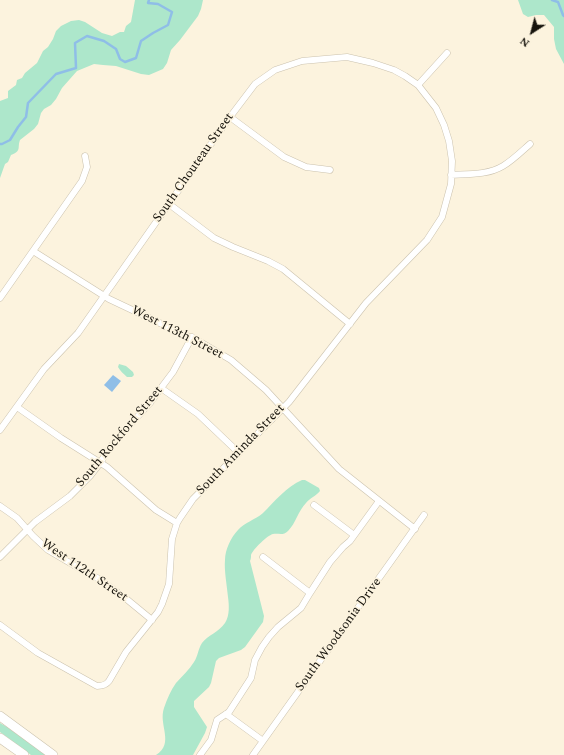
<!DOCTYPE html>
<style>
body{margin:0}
#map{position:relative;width:564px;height:755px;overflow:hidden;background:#fcf3de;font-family:Spectral,serif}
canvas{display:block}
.north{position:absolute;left:512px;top:12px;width:40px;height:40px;-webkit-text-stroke:3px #fcf3de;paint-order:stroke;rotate:216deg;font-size:11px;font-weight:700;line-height:16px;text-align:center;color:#16130c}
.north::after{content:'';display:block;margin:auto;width:14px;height:18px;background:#16130c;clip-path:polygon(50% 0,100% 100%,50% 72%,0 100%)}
</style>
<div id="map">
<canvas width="564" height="755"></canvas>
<div class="north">N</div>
</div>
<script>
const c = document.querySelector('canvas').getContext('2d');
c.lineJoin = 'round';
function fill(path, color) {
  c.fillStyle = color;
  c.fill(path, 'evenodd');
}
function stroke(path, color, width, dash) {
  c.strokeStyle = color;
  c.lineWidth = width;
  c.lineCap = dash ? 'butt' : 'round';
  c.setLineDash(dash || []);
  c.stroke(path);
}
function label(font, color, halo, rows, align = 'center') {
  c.font = font + ' Spectral,serif';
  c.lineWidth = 3.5;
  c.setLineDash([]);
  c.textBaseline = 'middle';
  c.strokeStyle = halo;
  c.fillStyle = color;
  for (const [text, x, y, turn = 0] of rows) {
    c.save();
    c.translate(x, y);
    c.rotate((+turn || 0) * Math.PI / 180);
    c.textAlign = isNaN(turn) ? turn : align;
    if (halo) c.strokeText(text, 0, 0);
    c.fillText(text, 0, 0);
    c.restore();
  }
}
fill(new Path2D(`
 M135 0H203L201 9 198 16 180 40 171 50 167 63 163 69 149 75 141 74 116 66 103 65 94 64 77 71 62 88 56 99 51 105 44 109 41 113 38 124 34 129 20 140C17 148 22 151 11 155L8 162 5 164 0 178V101L8 98V91L16 85 17 80 22 78 25 73 37 63 43 51 48 47 53 39 56 31 61 26 71 21 79 20 85 22 102 33 112 36 120 32H124L126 26 131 22Z
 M518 0H564V64L556 49 554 39V27L544 15H536L528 17 523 14Z
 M119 364 126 366 133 372 134 375 132 377H127C124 374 120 371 118 367Z
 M302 480H305L319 488 320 491C316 496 310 498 306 503 298 511 296 523 288 531 283 536 279 533 273 534 268 535 253 549 251 555 251 557 251 559 250 561L264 616 263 622 245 647 241 650 219 658 216 661 211 683 209 687 194 701V707L207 727 205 733 193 755H156C175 743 158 725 164 708 167 699 171 690 176 683 182 676 189 670 194 662 198 656 198 649 202 643 208 635 219 632 225 623 230 615 229 605 228 597 227 586 224 570 225 560 225 550 231 537 238 530 245 522 255 520 263 513 274 502 287 486 302 480Z
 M0 723 7 727 46 755H31L0 732Z`), '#ade7cb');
fill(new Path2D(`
 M113 375 121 381 112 392 104 385Z`), '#8fbee7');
stroke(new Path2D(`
 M552 0 558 2 563 15 564 16
 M0 144H2L10 140 18 127 26 117 28 103 56 74 76 68 75 43 87 36 104 41 116 49 120 59 125 62 136 58 141 41 153 33 168 25 172 12 158 4 148 3 149 0`), '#8fbee7', 2.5);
const street = new Path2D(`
 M418 85 447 53
 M230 117 284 157 306 167 330 170
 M451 175C469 174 488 175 503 166 513 160 522 151 530 144
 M169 204 214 238 233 247 268 261 283 269 350 324
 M33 251 109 299 202 343 231 360 266 390 339 469 415 529
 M0 298 82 181 87 167 85 156
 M161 388 198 414 239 453
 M17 407 61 438 107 467 156 510 177 523
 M0 430 44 369 78 333 230 117 255 84 275 70 302 61 347 57 373 63 394 70 405 76 418 85 436 108 444 125 449 141 452 161 451 184 442 217 427 240 366 303 289 402 193 499 180 518 177 523 172 539 169 584 162 604 158 612 126 652 109 681C106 685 103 686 97 686L38 653 0 625
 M314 505 354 535
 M0 506 17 518 33 536 48 550 77 567 99 579 124 597 152 620
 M0 557 35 522 70 496 90 476 101 462 106 453 117 439 150 403 161 388 173 372 192 337
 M263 557 310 593
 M226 714 263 741
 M200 755 211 740 217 720 229 712 251 678 255 660 262 647 269 637 278 627 301 608 310 593 330 562 343 547 350 541 379 501
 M253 755 424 515`);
const secondary = new Path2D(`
 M0 716 53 755
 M0 738 24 755`);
stroke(street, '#cbc2ae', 7);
stroke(secondary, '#cbc2ae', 10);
stroke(street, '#fff', 6);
stroke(secondary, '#fff', 9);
label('13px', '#16130c', '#fcf3de', [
 ["South Chouteau Street",194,168,-55],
 ["West 113th Street",177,333,27],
 ["South Rockford Street",120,437,-50],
 ["South Aminda Street",241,450,-46],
 ["West 112th Street",84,571,34],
 ["South Woodsonia Drive",339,635,-54]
]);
</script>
